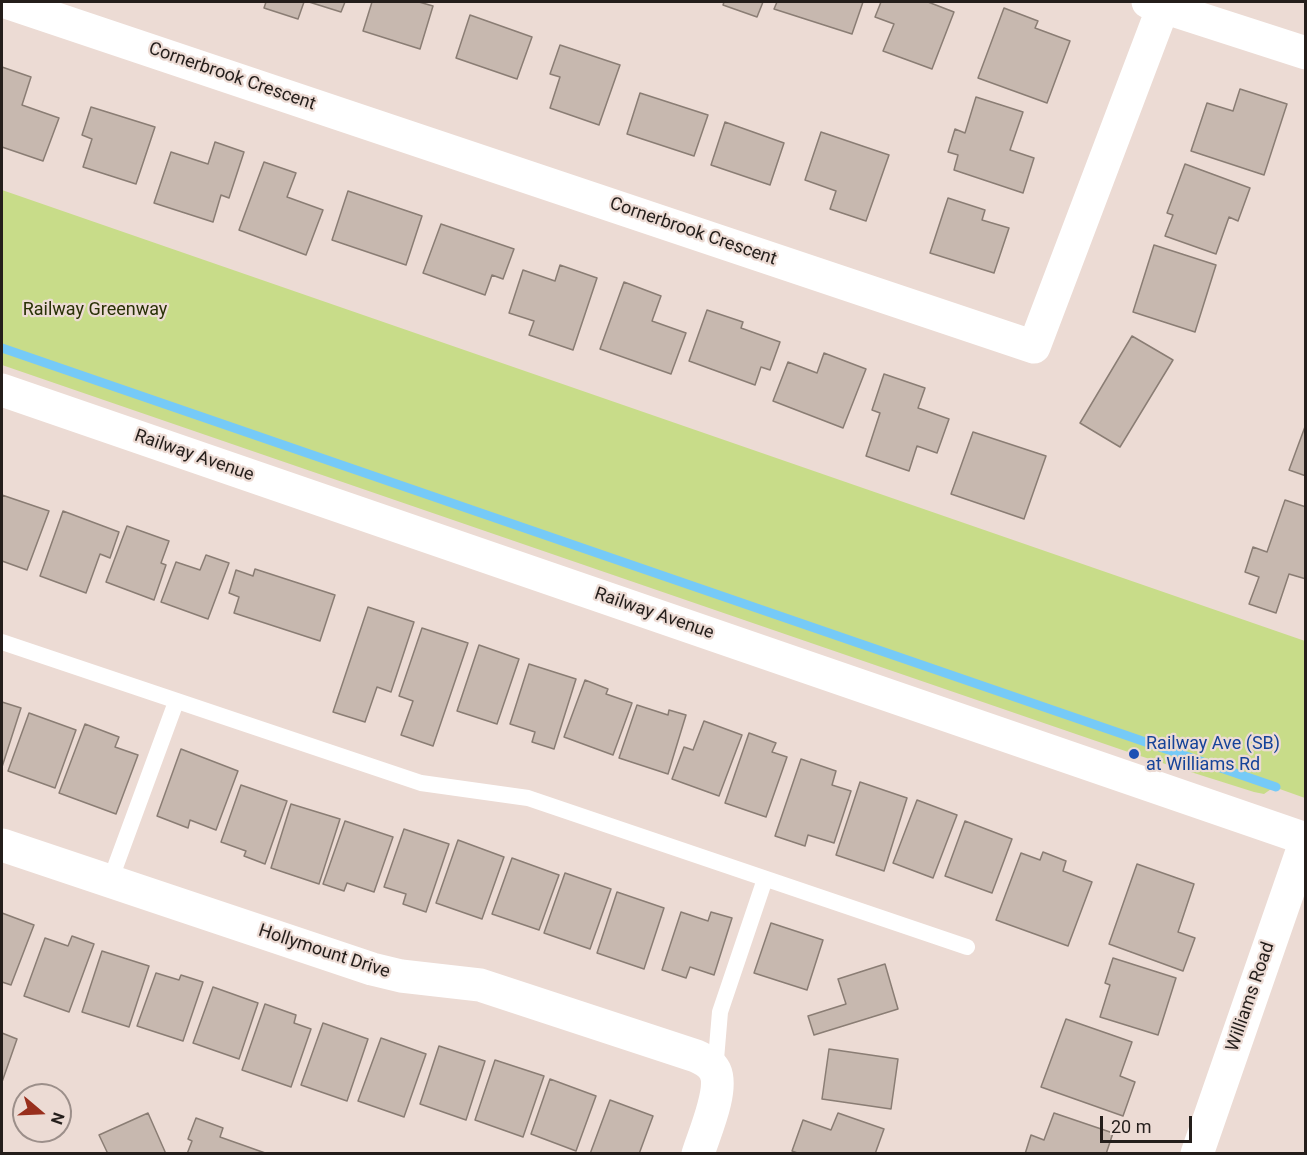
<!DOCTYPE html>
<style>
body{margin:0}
#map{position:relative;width:1307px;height:1155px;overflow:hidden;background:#ecdbd4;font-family:Roboto,sans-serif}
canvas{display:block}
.frame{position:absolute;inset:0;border:3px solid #241e1b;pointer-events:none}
.north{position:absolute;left:12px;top:1083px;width:60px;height:60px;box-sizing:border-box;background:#ecdbd4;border:2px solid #9c8f8a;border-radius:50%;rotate:109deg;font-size:16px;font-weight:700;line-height:24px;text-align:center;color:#241e1b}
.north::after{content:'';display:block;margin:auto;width:21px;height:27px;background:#982f1d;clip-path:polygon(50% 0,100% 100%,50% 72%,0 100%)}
.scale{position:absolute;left:1100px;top:1116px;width:92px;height:27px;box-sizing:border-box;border:3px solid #241e1b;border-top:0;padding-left:8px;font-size:18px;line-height:21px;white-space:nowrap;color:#241e1b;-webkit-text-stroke:4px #ecdbd4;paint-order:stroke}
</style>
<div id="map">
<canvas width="1307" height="1155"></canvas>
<div class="frame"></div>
<div class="north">N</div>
<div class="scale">20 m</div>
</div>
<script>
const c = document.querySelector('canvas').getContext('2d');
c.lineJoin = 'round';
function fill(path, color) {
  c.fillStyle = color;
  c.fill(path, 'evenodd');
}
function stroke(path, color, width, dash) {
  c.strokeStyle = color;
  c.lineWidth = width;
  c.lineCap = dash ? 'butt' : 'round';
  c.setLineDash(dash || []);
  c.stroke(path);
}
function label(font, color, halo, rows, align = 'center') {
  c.font = font + ' Roboto,sans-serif';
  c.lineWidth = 4.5;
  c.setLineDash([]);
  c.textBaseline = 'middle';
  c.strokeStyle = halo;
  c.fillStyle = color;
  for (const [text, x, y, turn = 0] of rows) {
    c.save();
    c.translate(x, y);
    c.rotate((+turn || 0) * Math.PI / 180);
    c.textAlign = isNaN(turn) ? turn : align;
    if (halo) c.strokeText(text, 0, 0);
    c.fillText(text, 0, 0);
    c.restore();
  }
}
fill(new Path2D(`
 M2 190 1305 641V798L1274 787 1264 794 1254 792 1134 754 2 365Z`), '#c8dc89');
stroke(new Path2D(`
 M2 348 1276 787`), '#76caf7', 9);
const building = new Path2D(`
 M266 2H304L298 19 264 8Z
 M309 2H345L341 12Z
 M372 2H419L433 6 420 49 363 31Z
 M724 2H763L757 17 723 5Z
 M777 2H863L852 34 774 9Z
 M881 2H928L954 12 932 69 883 51 894 24 875 17Z
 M1004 8 1038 21 1035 28 1070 41 1047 103 978 78Z
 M470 15 532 37 517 79 456 58Z
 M560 45 620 65 599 125 550 108 560 77 550 74Z
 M2 67 31 77 22 105 59 118 43 161 2 147Z
 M1240 89 1287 104 1264 175 1191 151 1207 103 1233 111Z
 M640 93 708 115 694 156 627 134Z
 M976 97 1023 112 1010 150 1034 158 1023 193 954 170 958 155 948 152 955 129 965 133Z
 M91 107 155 127 136 184 83 167 92 139 82 135Z
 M725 122 784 143 770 185 711 165Z
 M821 132 889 155 866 221 830 209 836 191 805 180Z
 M215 142 244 152 229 198 221 195 213 222 154 203 171 152 208 164Z
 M264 162 296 173 287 197 323 210 306 255 239 230Z
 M1185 164 1250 188 1238 221 1229 217 1216 254 1165 236 1173 215 1167 213Z
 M348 191 422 216 406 265 332 240Z
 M948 198 985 210 982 220 1009 228 994 273 930 253Z
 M441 224 514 249 503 279 492 275 485 295 423 273Z
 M1154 245 1216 265 1195 332 1133 312Z
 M560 265 597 278 573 350 529 335 534 321 509 313 523 270 555 281Z
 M624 282 661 296 652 321 686 333 671 374 600 349Z
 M707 310 743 322 741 328 780 342 770 370 761 367 755 385 689 361Z
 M1132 336 1173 360 1120 447 1080 423Z
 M824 353 866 369 843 428 773 401 788 362 817 373Z
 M884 374 925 388 918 408 949 419 937 453 917 446 909 471 866 456 880 413 872 410Z
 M1306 424V476L1289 470Z
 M973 432 1046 456 1024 519 951 494Z
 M2 495 49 511 27 570 2 561Z
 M1285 500 1306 507V579L1289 574 1276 613 1249 604 1259 577 1245 572 1253 547 1267 552Z
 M63 511 119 532 110 558 100 554 86 593 40 576Z
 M127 526 169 541 161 563 166 565 154 600 106 582Z
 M206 555 229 563 208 619 161 602 176 562 200 570Z
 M255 569 335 595 320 641 234 613 239 597 229 593 236 570 253 576Z
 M368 607 414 622 391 692 377 687 365 722 333 712Z
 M422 628 468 643 433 746 401 735 413 701 399 696Z
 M479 645 519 659 497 724 457 711Z
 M529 664 576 679 554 749 532 742 535 732 510 724Z
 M585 680 608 689 606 694 632 703 613 755 564 737Z
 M2 702 21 708 2 767Z
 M637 705 668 715 669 710 686 715 668 774 619 758Z
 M29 713 76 730 55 788 8 771Z
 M704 721 742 735 719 796 672 779 684 747 693 750Z
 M85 724 119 737 115 747 138 755 116 814 59 793Z
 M749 733 776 743 772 752 787 757 766 817 725 803Z
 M181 749 238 771 216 830 190 820 188 828 157 816Z
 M801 759 836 771 832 785 851 791 834 843 808 835 805 846 775 836Z
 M860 782 907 798 884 871 836 855Z
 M241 785 287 801 265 864 244 856 246 851 221 842Z
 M917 800 957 815 933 878 893 863Z
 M291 804 340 819 319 884 271 868Z
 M345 821 393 837 374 892 347 883 344 891 323 884Z
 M965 821 1012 839 992 893 945 876Z
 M404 829 449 844 426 912 403 904 406 894 384 887Z
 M458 840 504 857 482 919 436 903Z
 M1043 852 1066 861 1063 871 1092 882 1068 946 996 920 1021 853 1040 860Z
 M512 858 559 875 539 930 492 914Z
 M1137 864 1194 884 1178 932 1195 938 1183 971 1109 944Z
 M565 873 611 889 590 949 544 933Z
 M617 892 664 908 644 969 597 953Z
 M681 912 708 921 711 912 732 918 714 975 690 967 686 978 662 970Z
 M2 913 34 925 11 985 2 982Z
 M771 923 823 940 807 990 754 973Z
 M72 936 94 944 69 1012 24 996 45 938 68 946Z
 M102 951 149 966 129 1027 82 1012Z
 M1113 958 1176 978 1158 1035 1100 1017 1110 985 1105 983Z
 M885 964 898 1009 814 1035 808 1016 846 1004 838 979Z
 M156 973 179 980 181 975 203 982 183 1041 137 1026Z
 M213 987 258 1003 239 1059 193 1043Z
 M265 1004 296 1015 294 1023 311 1029 291 1087 242 1070Z
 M1066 1019 1132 1042 1120 1076 1135 1082 1123 1116 1041 1087Z
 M323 1023 368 1039 347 1101 301 1085Z
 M2 1033 17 1039 2 1082Z
 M381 1038 426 1054 404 1117 358 1101Z
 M439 1046 485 1061 466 1120 420 1104Z
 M829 1049 898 1059 891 1109 822 1099Z
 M495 1060 544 1076 523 1137 475 1120Z
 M550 1079 596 1096 576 1151 531 1134Z
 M610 1100 653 1116 639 1154H590Z
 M148 1113 166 1154H108L99 1135Z
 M838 1113 884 1129 875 1154H800L792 1151 803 1120 831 1130Z
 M1054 1113 1113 1133 1106 1154H1025L1031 1135 1044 1140Z
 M196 1118 223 1128 220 1137 268 1154H187L192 1141 188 1139Z`);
fill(building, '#c7b8af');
stroke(building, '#8a7d74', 1.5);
stroke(new Path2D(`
 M2 642 421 783 528 798 967 947
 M110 881 176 702
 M715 1071 720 1012 765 879`), '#fff', 16);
stroke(new Path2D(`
 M6 2 1034 347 1163 7
 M1148 2 1306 53
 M2 845 372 969 401 976 480 985 696 1056C703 1059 711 1063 715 1071 724 1090 704 1134 698 1154`), '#fff', 33);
stroke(new Path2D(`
 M2 390 1306 839
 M1197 1154 1306 840`), '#fff', 33);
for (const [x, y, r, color] of [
 [1134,754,6,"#1a4fb4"]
]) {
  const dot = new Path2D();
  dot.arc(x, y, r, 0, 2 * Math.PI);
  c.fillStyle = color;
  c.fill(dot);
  stroke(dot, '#ecdbd4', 2);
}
label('18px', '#241e1b', '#ecdbd4', [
 ["Cornerbrook Crescent",232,77,19],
 ["Cornerbrook Crescent",693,232,19],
 ["Railway Avenue",194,456,19],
 ["Railway Avenue",654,614,19],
 ["Hollymount Drive",324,952,18],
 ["Williams Road",1251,997,-71]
]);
label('18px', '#293106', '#ecdbd4', [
 ["Railway Greenway",95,310]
]);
label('18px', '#164399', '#ecdbd4', [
 ["Railway Ave (SB)",1146,744],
 ["at Williams Rd",1146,765]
], 'left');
</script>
